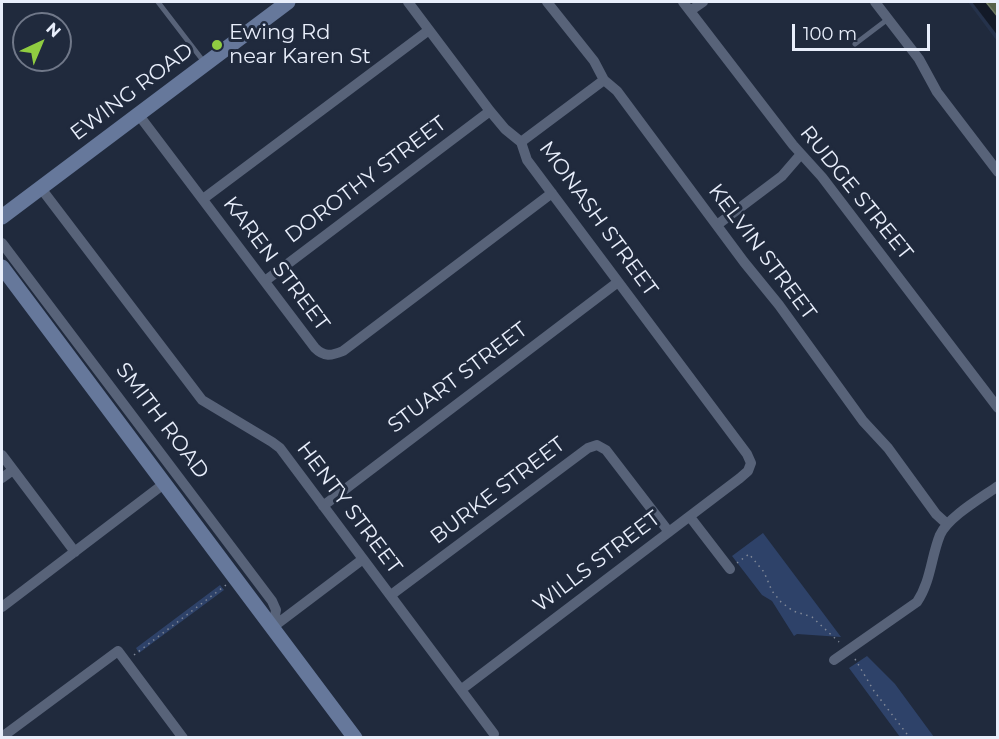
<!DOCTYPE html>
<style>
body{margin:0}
#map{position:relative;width:999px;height:739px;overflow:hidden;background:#202a3d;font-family:Montserrat,sans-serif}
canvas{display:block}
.frame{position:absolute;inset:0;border:3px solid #e8eefb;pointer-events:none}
.north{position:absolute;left:12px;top:12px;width:60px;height:60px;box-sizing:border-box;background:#202a3d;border:2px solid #707889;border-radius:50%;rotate:44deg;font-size:16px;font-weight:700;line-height:24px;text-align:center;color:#e8eefb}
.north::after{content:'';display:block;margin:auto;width:21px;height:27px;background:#90cd41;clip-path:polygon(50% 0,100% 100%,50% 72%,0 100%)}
.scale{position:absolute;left:792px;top:24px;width:138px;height:27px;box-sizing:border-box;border:3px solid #e8eefb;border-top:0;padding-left:8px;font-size:18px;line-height:21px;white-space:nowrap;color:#e8eefb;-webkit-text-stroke:4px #202a3d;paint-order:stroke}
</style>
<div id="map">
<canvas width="999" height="739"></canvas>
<div class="frame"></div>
<div class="north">N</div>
<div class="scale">100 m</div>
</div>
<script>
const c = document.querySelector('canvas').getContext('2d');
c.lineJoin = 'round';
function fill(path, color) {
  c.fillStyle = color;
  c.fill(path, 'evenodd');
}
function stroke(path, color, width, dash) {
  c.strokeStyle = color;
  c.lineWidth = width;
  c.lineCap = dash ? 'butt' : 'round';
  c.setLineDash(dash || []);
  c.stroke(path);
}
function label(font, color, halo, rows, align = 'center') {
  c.font = font + ' Montserrat,sans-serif';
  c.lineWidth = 6;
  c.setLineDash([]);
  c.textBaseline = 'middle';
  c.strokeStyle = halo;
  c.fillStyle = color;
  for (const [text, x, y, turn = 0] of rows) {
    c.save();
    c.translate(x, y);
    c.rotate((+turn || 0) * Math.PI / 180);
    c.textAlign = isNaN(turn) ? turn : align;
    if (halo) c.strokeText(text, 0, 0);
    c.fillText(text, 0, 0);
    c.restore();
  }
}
fill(new Path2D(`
 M968 2H997V41Z`), '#25324b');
fill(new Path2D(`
 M763 533 841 637 797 634 794 636 772 601 762 595 732 556Z
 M220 585 224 590 139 653 136 648Z
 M867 656 895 684 934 737H900L849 668Z`), '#2e4269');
fill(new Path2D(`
 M972 2H998V36Z`), '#0007');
const building = new Path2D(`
 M986 2H998V17Z`);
fill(building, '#55604a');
stroke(building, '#6c7861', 1.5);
stroke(new Path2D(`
 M737 563 749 554 764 572 772 591 781 602 793 611 812 617 839 642
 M134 655 226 585
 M855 659 874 691 910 738`), '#7f8797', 1.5, [1.5, 4.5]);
stroke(new Path2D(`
 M158 2 204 62
 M855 44 888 19`), '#586379', 5);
stroke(new Path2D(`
 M408 2 490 111 505 129 521 142 527 160 747 454 751 463 748 471 740 478 462 689
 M547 2 594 61 604 80 617 91 744 262 779 305 863 421 888 448 936 514 947 524
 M683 2 793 145 822 177 998 408
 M875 2 919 59 937 92 998 172
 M690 11 703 2
 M138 114 315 348C324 357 331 356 343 351L552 193
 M521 142 604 80
 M40 187 202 400 272 442 280 448 494 734
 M203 199 429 30
 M717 225 782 176 801 154
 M2 243 272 601 276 610 273 627
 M265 281 490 111
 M2 455 75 552
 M2 478 13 470
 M323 506 618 282
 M690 517 730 569
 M391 595 588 448 597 445 606 450 669 532
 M2 607 165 483
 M273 627 363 559
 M834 660 917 602C931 581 931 557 940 535 948 517 981 498 998 486
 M2 737 118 651 183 738`), '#586379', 10);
stroke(new Path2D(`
 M2 217 288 2
 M2 267 355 738`), '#66789b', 15);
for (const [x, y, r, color] of [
 [217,45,6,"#90cd41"]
]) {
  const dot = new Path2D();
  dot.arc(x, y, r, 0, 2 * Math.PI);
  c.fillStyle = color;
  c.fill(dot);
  stroke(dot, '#202a3d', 2);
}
label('21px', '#e8eefb', '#202a3d', [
 ["Ewing Rd",229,33],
 ["near Karen St",229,57]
], 'left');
label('21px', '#e8eefb', '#202a3d', [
 ["EWING ROAD",132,92,-37],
 ["DOROTHY STREET",366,180,-37],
 ["RUDGE STREET",856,193,51],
 ["MONASH STREET",598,219,54],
 ["KELVIN STREET",762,252,53],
 ["KAREN STREET",276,264,53],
 ["STUART STREET",458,378,-37],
 ["SMITH ROAD",162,421,53],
 ["BURKE STREET",498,491,-37],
 ["HENTY STREET",349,508,53],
 ["WILLS STREET",597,562,-37]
]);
</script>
